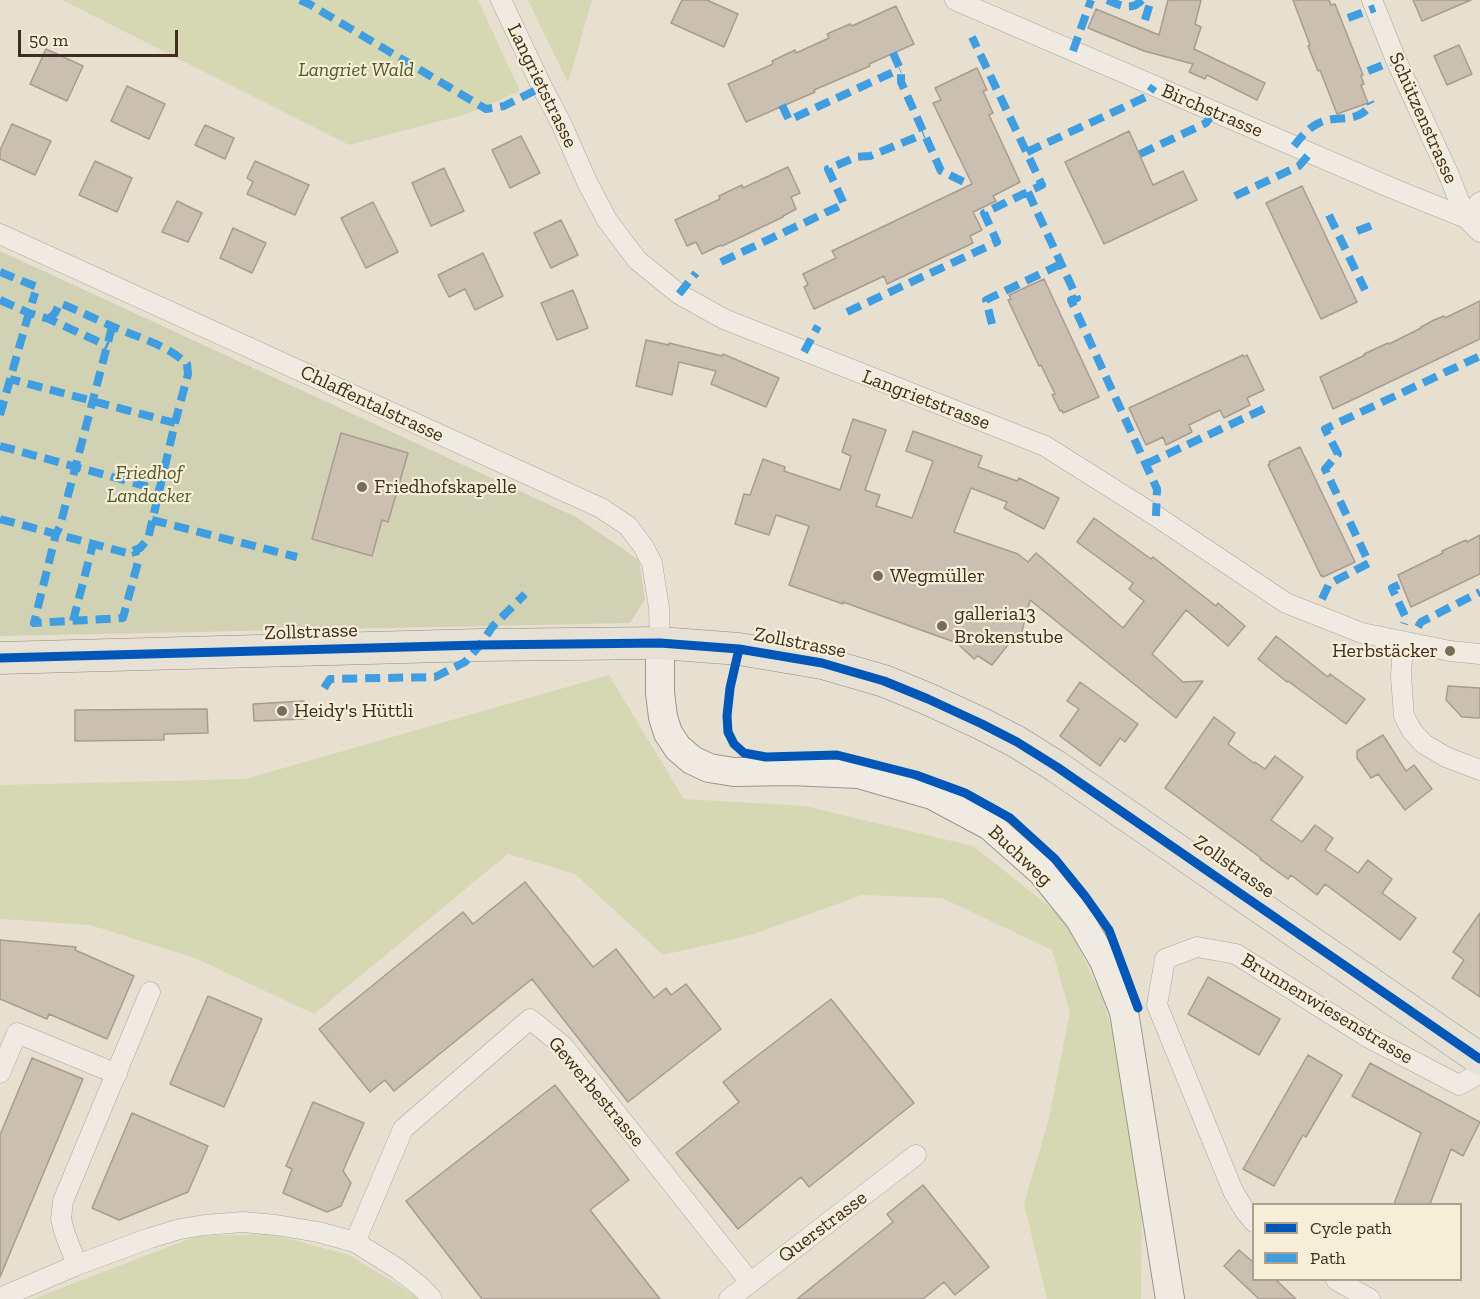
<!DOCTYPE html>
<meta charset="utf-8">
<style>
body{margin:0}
#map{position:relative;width:1480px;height:1299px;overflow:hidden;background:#e7e0d1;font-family:"Zilla Slab",serif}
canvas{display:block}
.legend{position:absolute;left:1252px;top:1203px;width:210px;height:78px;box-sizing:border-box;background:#f7eed8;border:2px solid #ada18e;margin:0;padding:8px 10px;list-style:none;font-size:18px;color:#3d2e20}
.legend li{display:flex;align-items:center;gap:12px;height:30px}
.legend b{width:30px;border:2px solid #ada18e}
.scale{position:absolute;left:18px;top:30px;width:160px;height:27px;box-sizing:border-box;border:3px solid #3d2e20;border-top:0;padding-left:8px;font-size:18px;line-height:21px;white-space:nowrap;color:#3d2e20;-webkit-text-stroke:4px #f7eed8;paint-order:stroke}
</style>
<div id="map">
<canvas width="1480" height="1299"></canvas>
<ul class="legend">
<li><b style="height:8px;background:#0057b8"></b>Cycle path</li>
<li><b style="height:8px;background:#3f9de0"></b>Path</li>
</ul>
<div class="scale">50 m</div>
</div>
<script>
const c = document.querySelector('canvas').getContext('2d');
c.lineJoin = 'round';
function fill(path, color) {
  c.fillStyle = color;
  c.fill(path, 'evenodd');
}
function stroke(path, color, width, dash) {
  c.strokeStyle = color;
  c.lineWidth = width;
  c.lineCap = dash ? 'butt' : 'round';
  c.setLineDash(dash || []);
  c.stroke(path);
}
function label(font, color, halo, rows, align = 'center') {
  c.font = font + ' "Zilla Slab",serif';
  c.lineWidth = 4.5;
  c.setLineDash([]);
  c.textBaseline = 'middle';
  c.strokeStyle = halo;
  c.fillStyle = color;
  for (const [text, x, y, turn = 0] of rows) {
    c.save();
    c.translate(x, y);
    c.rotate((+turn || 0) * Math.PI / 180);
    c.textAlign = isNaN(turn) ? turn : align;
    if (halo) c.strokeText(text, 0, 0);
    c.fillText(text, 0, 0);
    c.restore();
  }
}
fill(new Path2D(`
 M62 0H478L520 91 467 114 349 145Z
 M528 0H592L568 83Z
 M609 675 684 799 805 806 973 846 1064 918 1101 994 1134 1099 1142 1153 1141 1299H1047L1024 1204 1049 1118 1070 1012 1052 950 942 898 862 895 751 935 663 955 575 874 508 854 314 1014 195 958 90 925 0 919V785L245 779Z
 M271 1234 349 1255 421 1299H33L197 1236Z`), '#d6d7b3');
fill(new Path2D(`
 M0 251 576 517 639 560 645 599 630 623 0 636Z`), '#d1d1b3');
const building = new Path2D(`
 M682 0H707L738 14 724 47 671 23Z
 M1168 0H1201L1195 24 1201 27 1194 49 1265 83 1257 100 1207 75 1205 79 1189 72 1193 64 1144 51 1088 28 1096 9 1159 35Z
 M1293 0H1329L1331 5 1335 4 1363 75 1361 76 1364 84 1361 85 1368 103 1337 114 1320 70 1318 71 1308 46 1310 45Z
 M1413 0H1471L1422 21Z
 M896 6 914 44 869 64 870 66 814 90 815 92 746 122 728 84 773 64 772 61 795 50 796 53 829 38 827 34 850 24 852 26Z
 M1459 45 1472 74 1447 85 1434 56Z
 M46 49 83 66 67 101 30 84Z
 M977 68 987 90 983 91 993 113 989 115 1020 182 993 196 996 201 973 212 982 230 970 236 973 243 887 284 884 276 814 309 804 287 808 285 803 274 836 258 832 251 972 184 933 103 941 100 935 88Z
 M127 86 165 104 149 139 111 121Z
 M12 124 51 141 35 175 0 159V150Z
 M205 125 234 138 225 159 195 145Z
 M1129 131 1153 185 1183 171 1197 200 1104 244 1065 162Z
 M521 136 540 173 510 188 492 150Z
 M95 161 132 178 117 212 79 195Z
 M255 161 309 185 295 215 247 194 253 182 247 178Z
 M788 167 800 193 791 197 796 209 783 216V217L722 246 721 245 702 254 696 242 687 246 675 220 720 199 719 196 742 185 743 188Z
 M444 168 464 211 431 226 412 183Z
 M1302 186 1357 302 1321 319 1266 203Z
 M177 201 202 213 188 242 162 232Z
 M373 202 398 252 366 268 341 218Z
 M561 220 578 255 551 268 534 233Z
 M233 228 266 243 252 273 220 258Z
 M483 253 503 296 475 310 465 289 449 297 438 275Z
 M1044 279 1099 397 1063 413 1062 410 1060 411 1052 395 1055 394 1041 365 1039 366 1008 300 1011 299 1009 295Z
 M573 290 588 328 557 340 541 303Z
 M1480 301V339L1333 409 1320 377 1365 355 1364 354 1388 343 1389 344 1421 328V327L1434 320 1444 316 1445 318Z
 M646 340 669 345V343L722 356 723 354 779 378 766 407 711 384 716 371 679 362 672 395 636 386Z
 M1243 355 1244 357 1247 355 1264 390 1247 398 1250 405 1224 418 1220 410 1189 425 1192 432 1166 445 1163 437 1146 445 1129 408Z
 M853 419 886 430 865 490 880 495 876 506 912 518 933 461 906 451 913 431 982 456 978 467 1017 481 1019 478 1059 498 1044 529 1004 508 1007 502 971 488 954 532 1018 554 1028 562 1036 553 1123 628 1144 601 1129 589 1133 583 1077 542 1094 518 1151 559 1153 557 1216 606 1218 603 1245 626 1228 646 1186 610 1152 654 1183 682 1203 681 1176 718 1030 600 1019 643 1011 641 992 665 978 656 974 659 957 643 843 602V604L789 585 809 526 776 515 769 535 735 524 744 494 750 495 763 459 785 467 784 471 840 490 851 456 842 452Z
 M341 433 408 453 388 522 382 520 372 556 312 539Z
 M1300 447 1355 562 1323 577 1322 575 1321 576 1268 465 1270 464 1269 462Z
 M1480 535V574L1411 607 1398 575 1443 553 1442 551 1466 540 1467 542Z
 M1276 636 1328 677 1330 674 1365 699 1346 724 1288 681 1287 682 1258 659Z
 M1080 682 1138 724 1125 742 1120 738 1100 766 1060 736 1079 709 1067 701Z
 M1448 686 1480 688V718L1462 717 1446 700Z
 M304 701 305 719 254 721 253 704Z
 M207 709 208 733 164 734V740L75 741V710Z
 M1214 717 1235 733 1228 744 1254 763 1255 762 1265 769 1275 756 1303 777 1271 820 1302 842 1315 825 1333 838 1325 850 1358 873 1368 860 1392 879 1382 893 1416 918 1400 940 1325 884 1317 895 1291 875 1288 879 1260 859 1261 858 1165 788Z
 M1383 735 1406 771 1414 765 1432 789 1405 810 1378 774 1371 778 1357 758V751Z
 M525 882 593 967 616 949 654 998 666 988 671 995 686 984 721 1029 628 1102 532 979 394 1091 385 1080 370 1092 319 1029 463 912 473 924Z
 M1480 913V997L1452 978 1464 960 1453 952Z
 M0 940 76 947 75 950 134 976 107 1039 49 1014 47 1019 0 999Z
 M1208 977 1280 1019 1259 1055 1188 1014Z
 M208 996 262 1019 224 1107 170 1084Z
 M831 999 914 1103 809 1187 801 1177 738 1229 676 1153 739 1102 723 1082Z
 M1308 1055 1342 1075 1306 1137 1303 1135 1274 1186 1243 1169Z
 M32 1058 83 1079 0 1277V1135Z
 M1370 1063 1480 1122 1463 1156 1451 1149 1430 1204H1394L1421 1133 1352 1096Z
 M555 1085 629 1180 590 1210 660 1299H482L406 1201Z
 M313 1102 364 1123 343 1171 351 1183 341 1206 327 1212 283 1193 292 1169 286 1166Z
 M132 1113 208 1146 188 1192 119 1220 92 1208Z
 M923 1185 989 1267 955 1295 944 1282 923 1299H797L893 1222 887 1214Z
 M1239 1250 1254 1263V1280H1276L1296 1299H1259L1224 1266Z`);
fill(building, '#cbbfb2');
stroke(building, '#a89c90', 1.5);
const street = new Path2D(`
 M501 0 542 87 561 123 587 182 607 220 637 260 679 294 724 319 1045 446 1156 516 1286 603 1362 633 1450 651 1480 654
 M955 0 1394 189 1466 218
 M1372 0 1396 60 1448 173 1466 218 1480 232
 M1466 218 1480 202
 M0 234 601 508 628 526 643 546 652 563 659 608 660 643
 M1403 642 1401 677 1404 716 1412 731 1424 744 1446 757 1480 770
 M0 1073 17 1033 117 1074
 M1254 1222 1245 1211 1233 1191 1157 1005 1165 959 1197 947 1236 954 1369 1038 1459 1085 1480 1073
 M355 1242 403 1129 530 1019 563 1046 750 1282
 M77 1265 65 1234 61 1219 63 1201 150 992
 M1336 1280 1370 1299
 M0 1298 77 1265 150 1238 180 1229 205 1225 243 1222 276 1225 318 1232 355 1242 398 1269 421 1287 432 1299
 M729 1299 916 1155`);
const secondary = new Path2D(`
 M660 643V693L663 717 668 733 678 748 692 760 709 768 734 772 790 771 859 774 932 795 990 826 1042 872 1079 918 1104 961 1124 1012 1170 1299`);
const primary = new Path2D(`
 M0 658 480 645 660 643 739 649 822 663 884 681 928 699 982 724 1017 742 1057 767 1480 1059`);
stroke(street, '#ada599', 21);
stroke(secondary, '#9c958a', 30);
stroke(primary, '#928b80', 33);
stroke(street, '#efebe3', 20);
stroke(secondary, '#efebe3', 28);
stroke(primary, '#e6e1d4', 32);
stroke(new Path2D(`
 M300 0 309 4 486 109 504 106 542 87
 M1107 0C1120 5 1131 12 1142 0
 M1348 18 1375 8
 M1145 20 1151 0
 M1073 51 1091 0
 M893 53 901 71V82L941 171 966 183
 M1368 71 1396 60
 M782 105 789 120 900 69
 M1294 146C1301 137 1308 128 1319 123 1337 114 1358 125 1371 104L1370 102
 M1027 152 1146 97 1154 86
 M1140 154 1206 123 1214 112
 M1028 192 1077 298 1071 300 1157 489 1156 516
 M1235 196 1299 166 1310 153
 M1329 215 1365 290
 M1357 231 1378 223
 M721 262 844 204 828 169 856 157 870 156 924 134
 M0 272 37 287 32 303
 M679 294 696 273
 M0 300 29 313 49 319 108 346
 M847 312 997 242 984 213 1042 185 972 37
 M49 319 55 313 60 303C79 311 97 320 116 328 140 338 167 345 187 364L188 374 175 423
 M992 324 986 300 1061 264
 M112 327 60 526 56 534 34 623 123 618 138 562 135 551
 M804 352 818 326
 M0 415 30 309
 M0 446 160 490
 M1146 464 1270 406
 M0 519 127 553 140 548 148 539 175 423 10 379
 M152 520 297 557
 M1399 585 1392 588 1406 618 1404 624
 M1322 599 1329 584 1369 563 1325 469 1338 454 1325 429 1480 356
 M73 621 93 544
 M1418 627 1421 622 1480 592
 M324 688 330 679 435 677 465 662 480 645 493 626 525 594`), '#3f9de0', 8, [15, 8]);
stroke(new Path2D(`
 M739 649 730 688 727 716 728 732 734 744 744 753 766 757 837 755 916 775 965 793 1010 818 1055 859 1085 896 1109 930 1138 1008
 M0 658 480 645 660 643 739 649 822 663 884 681 928 699 982 724 1017 742 1057 767 1480 1059`), '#0057b8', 9);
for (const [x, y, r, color] of [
 [362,487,6,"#786c5e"],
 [878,576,6,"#786c5e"],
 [942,626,6,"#786c5e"],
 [1450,651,6,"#786c5e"],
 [282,711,6,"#786c5e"]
]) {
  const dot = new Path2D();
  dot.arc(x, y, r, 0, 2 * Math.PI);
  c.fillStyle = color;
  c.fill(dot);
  stroke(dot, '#f7eed8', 2);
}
label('italic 20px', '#4d5a26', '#f7eed8', [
 ["Langriet Wald",356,70],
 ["Friedhof",149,473],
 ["Landacker",149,496]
]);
label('20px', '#3d2e20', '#f7eed8', [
 ["Langrietstrasse",542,86,64],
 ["Birchstrasse",1212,111,23],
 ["Schützenstrasse",1423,118,66],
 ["Langrietstrasse",926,400,21],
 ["Chlaffentalstrasse",372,404,25],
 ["Zollstrasse",311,632,-2],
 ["Zollstrasse",800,643,11],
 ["Buchweg",1020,856,43],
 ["Zollstrasse",1234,867,35],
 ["Brunnenwiesenstrasse",1327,1009,31],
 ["Gewerbestrasse",596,1092,50],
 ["Querstrasse",823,1227,-37]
]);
label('20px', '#3d2e20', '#f7eed8', [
 ["Friedhofskapelle",374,487],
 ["Wegmüller",890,576],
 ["galleria13",954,614],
 ["Brokenstube",954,637],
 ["Herbstäcker",1438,651,"right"],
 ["Heidy's Hüttli",294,711]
], 'left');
</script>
